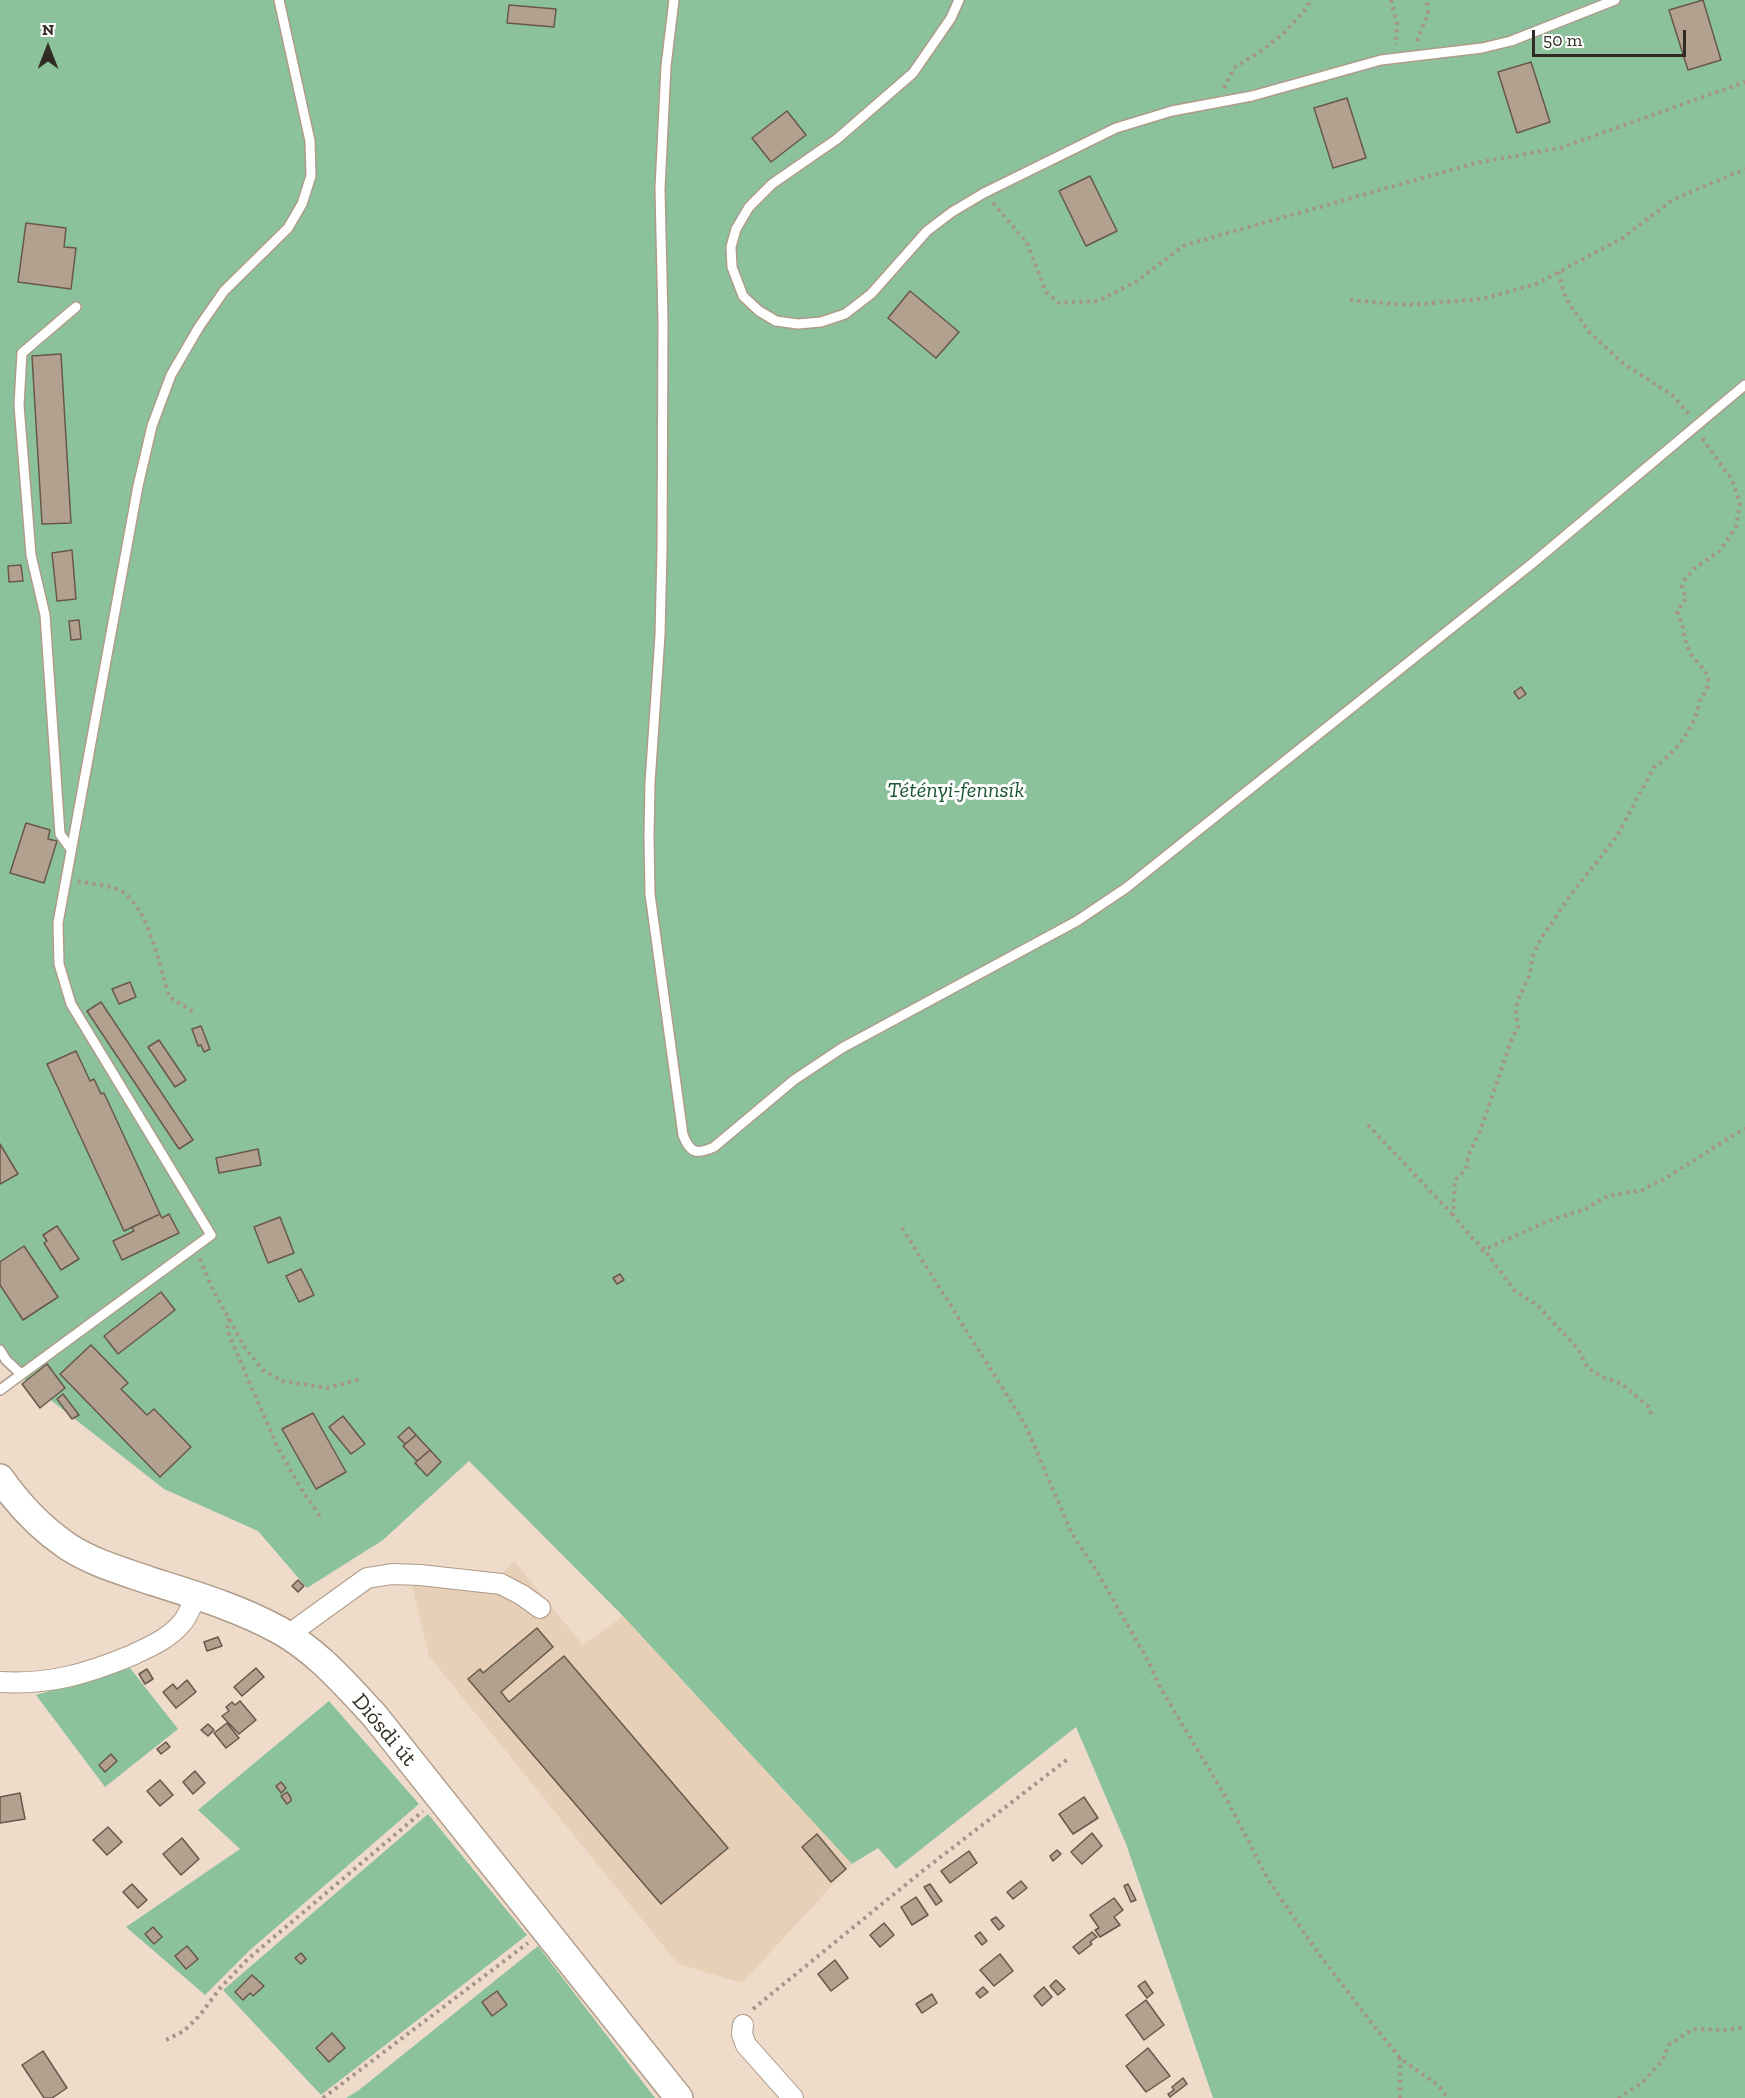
<!DOCTYPE html>
<meta charset="utf-8">
<style>
body{margin:0}
#map{position:relative;width:1745px;height:2098px;overflow:hidden;background:#efdbc9;font-family:"Zilla Slab",serif}
canvas{display:block}
.north{position:absolute;left:18px;top:18px;width:60px;height:60px;-webkit-text-stroke:4px #fff;paint-order:stroke;rotate:0deg;font-size:16px;font-weight:700;line-height:24px;text-align:center;color:#322b24}
.north::after{content:'';display:block;margin:auto;width:21px;height:27px;background:#322b24;clip-path:polygon(50% 0,100% 100%,50% 72%,0 100%)}
.scale{position:absolute;left:1532px;top:30px;width:154px;height:27px;box-sizing:border-box;border:3px solid #322b24;border-top:0;padding-left:8px;font-size:18px;line-height:21px;white-space:nowrap;color:#322b24;-webkit-text-stroke:4px #fff;paint-order:stroke}
</style>
<div id="map">
<canvas width="1745" height="2098"></canvas>
<div class="north">N</div>
<div class="scale">50 m</div>
</div>
<script>
const c = document.querySelector('canvas').getContext('2d');
c.lineJoin = 'round';
function fill(path, color) {
  c.fillStyle = color;
  c.fill(path, 'evenodd');
}
function stroke(path, color, width, dash) {
  c.strokeStyle = color;
  c.lineWidth = width;
  c.lineCap = dash ? 'butt' : 'round';
  c.setLineDash(dash || []);
  c.stroke(path);
}
function label(font, color, halo, rows, align = 'center') {
  c.font = font + ' "Zilla Slab",serif';
  c.lineWidth = 6;
  c.setLineDash([]);
  c.textBaseline = 'middle';
  c.strokeStyle = halo;
  c.fillStyle = color;
  for (const [text, x, y, turn = 0] of rows) {
    c.save();
    c.translate(x, y);
    c.rotate((+turn || 0) * Math.PI / 180);
    c.textAlign = isNaN(turn) ? turn : align;
    if (halo) c.strokeText(text, 0, 0);
    c.fillText(text, 0, 0);
    c.restore();
  }
}
fill(new Path2D(`
 M514 1561 583 1645 623 1616 852 1864 742 1983 678 1964 429 1656 409 1573 499 1577Z`), '#e8cfb7');
fill(new Path2D(`
 M0 0H1745V2098H1213L1126 1844 1076 1727 896 1869 878 1848 852 1864 623 1616 469 1461 383 1540 307 1588 258 1531 164 1489 20 1376 0 1355Z
 M130 1668 178 1729 105 1787 36 1695Z
 M329 1701 419 1804 250 1950 205 1995 126 1927 240 1849 198 1810Z
 M428 1814 527 1935 321 2095 223 1990Z
 M538 1946 655 2098H346L359 2090Z`), '#8bc29c');
const building = new Path2D(`
 M1703 0 1721 60 1688 70 1669 10Z
 M509 5 556 9 554 27 507 23Z
 M1531 62 1550 122 1517 133 1498 72Z
 M1347 98 1366 158 1333 168 1314 108Z
 M787 111 806 135 771 162 752 138Z
 M1090 176 1117 231 1086 246 1059 191Z
 M26 223 66 228 64 247 76 248 71 289 18 282Z
 M910 291 959 332 936 358 888 318Z
 M61 354 71 523 42 524 32 356Z
 M72 550 76 599 57 601 52 553Z
 M21 565 23 581 9 582 8 566Z
 M79 620 81 639 71 640 69 621Z
 M1521 687 1526 694 1519 699 1514 692Z
 M26 823 50 830 48 839 57 841 44 883 10 873Z
 M130 982 136 997 119 1004 112 989Z
 M101 1002 193 1140 179 1149 87 1011Z
 M201 1026 210 1049 204 1052 201 1045 198 1046 192 1029Z
 M159 1040 186 1080 175 1087 148 1047Z
 M76 1051 90 1081 94 1079 101 1094 104 1093 160 1214 124 1231 47 1064Z
 M0 1144 18 1174 0 1184Z
 M258 1149 261 1165 219 1173 216 1158Z
 M160 1214 162 1218 169 1214 179 1233 122 1260 113 1241 134 1231 132 1227Z
 M280 1217 294 1253 268 1263 254 1227Z
 M57 1226 79 1259 61 1270 44 1243 47 1241 43 1235Z
 M24 1246 58 1297 23 1320 0 1285V1262Z
 M301 1269 314 1295 299 1302 286 1276Z
 M620 1274 624 1280 617 1284 613 1278Z
 M161 1292 175 1310 118 1354 104 1336Z
 M91 1345 128 1383 121 1389 147 1415 154 1409 191 1447 160 1477 60 1374Z
 M47 1364 65 1388 40 1408 22 1384Z
 M63 1394 79 1415 72 1419 57 1399Z
 M313 1413 346 1472 316 1489 282 1429Z
 M343 1416 365 1444 351 1454 329 1427Z
 M409 1427 416 1435 405 1444 398 1437Z
 M416 1435 430 1450 417 1461 403 1446Z
 M430 1450 441 1462 427 1476 415 1463Z
 M298 1580 304 1586 298 1592 292 1586Z
 M537 1628 553 1647 501 1692 509 1702 564 1656 728 1848 661 1904 468 1679 480 1669 483 1673Z
 M218 1637 222 1646 207 1651 204 1642Z
 M256 1668 264 1677 242 1696 234 1687Z
 M147 1669 153 1679 145 1684 139 1674Z
 M187 1680 196 1692 176 1708 163 1692 173 1684 177 1689Z
 M240 1701 256 1720 239 1734 222 1716 229 1711 226 1707 232 1702 235 1705Z
 M227 1723 239 1738 226 1748 214 1733Z
 M208 1724 214 1730 208 1736 201 1730Z
 M166 1742 170 1747 161 1754 157 1749Z
 M111 1754 117 1761 105 1772 99 1765Z
 M195 1771 205 1783 193 1794 183 1782Z
 M160 1780 173 1795 160 1806 147 1791Z
 M281 1782 286 1788 281 1793 276 1786Z
 M287 1792 291 1798V1801L287 1804 281 1796Z
 M20 1793 25 1819 0 1823V1797Z
 M1084 1797 1098 1818 1073 1834 1059 1814Z
 M108 1827 122 1842 107 1855 93 1840Z
 M1092 1833 1102 1846 1082 1864 1071 1852Z
 M817 1834 846 1869 831 1882 802 1847Z
 M182 1838 199 1859 181 1875 163 1854Z
 M1057 1850 1061 1854 1053 1861 1050 1856Z
 M969 1851 977 1863 950 1883 941 1871Z
 M1021 1881 1027 1888 1013 1899 1007 1892Z
 M132 1884 147 1900 138 1908 123 1892Z
 M930 1884 942 1901 936 1905 924 1887Z
 M1128 1884 1136 1900 1131 1902 1124 1886Z
 M916 1897 928 1915 912 1925 901 1907Z
 M1114 1898 1123 1910 1114 1917 1120 1925 1100 1937 1095 1930 1099 1928 1090 1915Z
 M996 1917 1004 1926 999 1930 991 1920Z
 M884 1923 894 1935 880 1947 870 1935Z
 M153 1927 162 1937 154 1944 145 1934Z
 M980 1932 987 1941 982 1945 975 1936Z
 M1092 1932 1097 1937 1090 1942 1092 1944 1079 1954 1073 1947Z
 M187 1946 198 1959 186 1969 175 1956Z
 M301 1953 306 1959 301 1964 295 1958Z
 M1000 1954 1013 1971 994 1986 980 1970Z
 M835 1960 848 1978 831 1991 818 1974Z
 M252 1975 264 1986 253 1996 250 1993 243 2000 235 1992Z
 M1056 1980 1065 1989 1058 1995 1050 1986Z
 M1145 1981 1153 1993 1147 1998 1138 1986Z
 M983 1987 988 1992 980 1998 976 1993Z
 M1044 1987 1052 1997 1042 2006 1034 1996Z
 M497 1991 507 2005 492 2016 482 2002Z
 M932 1994 937 2003 922 2013 916 2004Z
 M1146 2000 1164 2025 1144 2040 1126 2015Z
 M332 2033 345 2048 329 2062 316 2048Z
 M1148 2048 1170 2076 1146 2092 1126 2066Z
 M43 2051 67 2088 52 2098H44L22 2065Z
 M1183 2078 1187 2084 1170 2097 1168 2094 1174 2090 1172 2087Z`);
fill(building, '#b3a18f');
stroke(building, '#685848', 1.5);
const lane = new Path2D(`
 M674 0 666 66 660 189 663 322 662 550 660 635 650 783 649 837 650 894 683 1135C690 1153 696 1155 714 1147L794 1080 842 1048 1077 921 1126 888 1534 562 1745 385
 M959 0 951 18 913 73 837 139 772 184 749 207 736 229 731 247 732 267 743 296 759 311 776 321 798 324 821 322 845 314 871 294 927 231 952 212 984 193 1116 128 1172 111 1252 96 1381 60 1482 48 1511 41 1615 0
 M71 849 60 834 45 615 31 555 19 405 22 353 76 307
 M0 1350 6 1360 21 1374
 M0 1390 211 1235 71 1004 59 964 58 923 138 486 152 426 171 375 199 327 224 291 288 228 302 204 311 176 310 141 279 0`);
const street = new Path2D(`
 M288 1635 367 1578 392 1574 420 1575 501 1584 522 1595 540 1608
 M0 1682C49 1685 86 1674 130 1656 149 1647 167 1640 181 1624 188 1617 192 1604 196 1595
 M743 2025 742 2034 746 2045 793 2098`);
const secondary = new Path2D(`
 M0 1478C18 1504 41 1528 67 1546 93 1563 122 1571 151 1581 195 1595 239 1608 279 1630 317 1651 345 1684 374 1715L679 2098`);
stroke(lane, '#ae9b8a', 12);
stroke(street, '#ae9b8a', 22);
stroke(secondary, '#ae9b8a', 30);
stroke(new Path2D(`
 M1391 0 1397 24 1396 45
 M1417 41 1428 13 1427 0
 M1224 88 1234 68 1264 49 1285 32 1304 11 1311 0
 M993 203 1027 243 1046 292 1059 303 1098 301 1137 281 1185 245 1476 163 1560 148 1745 82
 M1558 272 1566 299 1590 333 1624 364 1672 395 1690 416
 M1350 300 1407 305 1481 299 1536 284 1621 239 1674 199 1745 169
 M78 881C91 884 107 885 119 890 148 904 160 968 169 997L195 1013
 M1368 1125 1452 1214
 M902 1228 1025 1424 1072 1534 1095 1568 1147 1659 1160 1687 1225 1796 1269 1881 1318 1953 1374 2026 1400 2058 1439 2086 1448 2098
 M1481 1251 1553 1219 1584 1210 1607 1196 1642 1190 1666 1178 1745 1128
 M200 1259 213 1290 245 1348 263 1370 282 1381 327 1388 360 1379
 M229 1318 227 1330 276 1444 303 1492 320 1516
 M1651 1414 1649 1407 1622 1384 1600 1376 1588 1368 1578 1349 1538 1306 1514 1290 1484 1249 1471 1237 1453 1215 1455 1180 1466 1169 1469 1154 1480 1132 1511 1041 1518 1027 1516 1015 1517 1002 1530 974 1532 958 1540 940 1569 897 1617 836 1654 767C1671 756 1688 736 1695 717 1697 713 1698 708 1699 703 1702 695 1710 689 1708 678 1706 668 1693 660 1689 651 1683 637 1685 626 1677 612L1686 598 1682 586 1685 579 1697 566 1720 551 1736 526 1740 504 1732 480 1702 438
 M753 2009 920 1873 1069 1758
 M166 2040 184 2031 200 2015 221 1987 248 1959 423 1811
 M323 2098 528 1943
 M1400 2098V2058
 M1618 2098 1643 2082 1662 2061 1669 2045 1693 2029 1724 2030 1745 2027`), '#a49587', 4, [3, 4.5]);
stroke(lane, '#fff', 9);
stroke(street, '#fff', 20);
stroke(secondary, '#fff', 27);
label('italic 22px', '#1b5533', '#fff', [
 ["Tétényi-fennsík",956,791]
]);
label('22px', '#322b24', '#fff', [
 ["Diósdi út",384,1730,50]
]);
</script>
